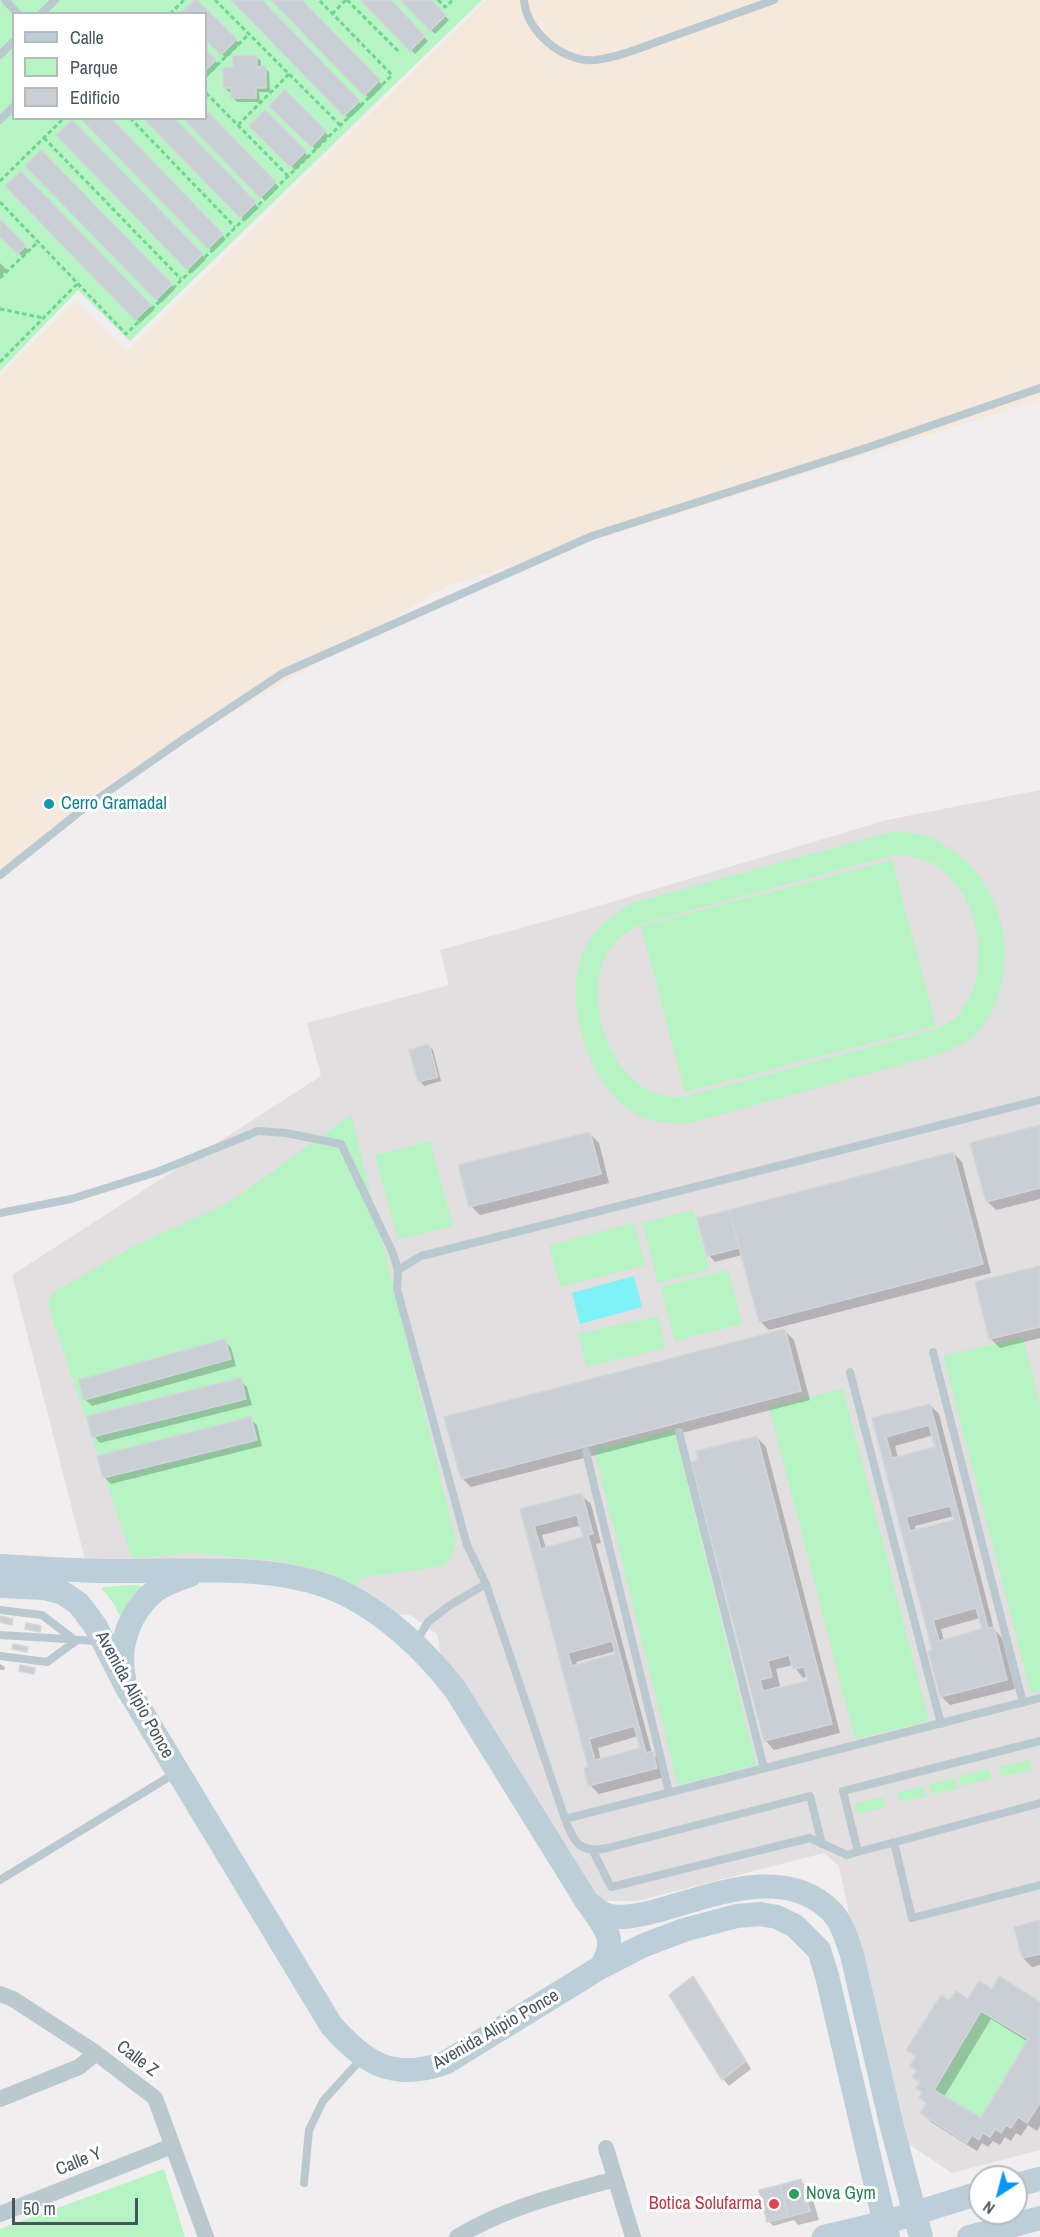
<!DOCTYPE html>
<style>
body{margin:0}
#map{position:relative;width:1040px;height:2237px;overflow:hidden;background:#f1eeef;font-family:"Archivo Narrow",sans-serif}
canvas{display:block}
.legend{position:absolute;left:12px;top:12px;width:195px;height:108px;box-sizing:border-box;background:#fff;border:2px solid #b4bbbf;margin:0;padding:8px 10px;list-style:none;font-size:18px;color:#44565e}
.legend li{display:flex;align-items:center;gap:12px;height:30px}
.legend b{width:30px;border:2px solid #b4bbbf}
.north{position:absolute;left:968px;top:2165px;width:60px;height:60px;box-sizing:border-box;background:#fff;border:2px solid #b4bbbf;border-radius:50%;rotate:216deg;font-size:16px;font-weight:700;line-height:24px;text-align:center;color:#44565e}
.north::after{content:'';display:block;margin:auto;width:21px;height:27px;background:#0398f6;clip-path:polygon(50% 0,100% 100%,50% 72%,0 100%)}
.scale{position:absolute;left:12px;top:2198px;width:126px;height:27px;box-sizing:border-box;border:3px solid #44565e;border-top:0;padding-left:8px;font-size:18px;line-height:21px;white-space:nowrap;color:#44565e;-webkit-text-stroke:4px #fff;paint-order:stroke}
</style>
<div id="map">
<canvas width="1040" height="2237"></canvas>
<ul class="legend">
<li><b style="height:8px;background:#bcced8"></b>Calle</li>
<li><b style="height:16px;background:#b7f4c4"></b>Parque</li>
<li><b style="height:16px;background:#c9cfd4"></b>Edificio</li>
</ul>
<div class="north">N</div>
<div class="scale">50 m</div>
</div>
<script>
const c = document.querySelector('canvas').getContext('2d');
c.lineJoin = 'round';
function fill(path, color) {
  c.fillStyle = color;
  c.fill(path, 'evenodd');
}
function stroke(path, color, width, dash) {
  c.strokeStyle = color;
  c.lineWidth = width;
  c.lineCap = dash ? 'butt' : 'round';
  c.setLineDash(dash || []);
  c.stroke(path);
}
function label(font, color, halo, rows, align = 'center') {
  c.font = font + ' "Archivo Narrow",sans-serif';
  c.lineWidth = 6;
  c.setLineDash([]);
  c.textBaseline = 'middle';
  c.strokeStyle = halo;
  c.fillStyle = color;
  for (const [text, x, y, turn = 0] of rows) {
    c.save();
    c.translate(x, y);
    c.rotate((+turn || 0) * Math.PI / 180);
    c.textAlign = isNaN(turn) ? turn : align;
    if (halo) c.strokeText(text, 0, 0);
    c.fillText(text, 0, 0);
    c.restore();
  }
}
fill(new Path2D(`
 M1040 790V2150L952 2173 907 2143 853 1933 839 1866 824 1853 637 1901H597L441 1656 437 1634 410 1615 391 1614 331 1579 87 1567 12 1275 321 1076 307 1023 449 985 440 950 561 917 887 820Z`), '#e2dfe1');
fill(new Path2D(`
 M0 0H482L130 341 78 290 0 371ZM14 14H206V118H14Z
 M895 831C904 832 914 833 923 835 936 839 956 851 966 861 1010 904 1019 980 981 1029 970 1043 949 1050 933 1056L690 1123C673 1123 656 1124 640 1116 590 1093 561 1000 584 950 594 929 613 914 633 903ZM901 855C913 857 926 859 937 866 981 896 995 976 957 1016 951 1022 942 1026 934 1030L687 1096C681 1097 674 1098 669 1097 609 1087 581 998 609 950 616 938 630 929 642 924L886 857Z
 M892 860 936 1026 685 1092 641 926Z
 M351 1115 456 1541 452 1556 444 1566 363 1577 355 1586 326 1572 279 1561 193 1553 135 1558 131 1555 48 1305 52 1293 134 1246 228 1203Z
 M430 1141 453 1226 398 1240 375 1155Z
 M693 1210 709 1270 658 1283 642 1223Z
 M634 1223 645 1265 560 1287 549 1245Z
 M728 1270 742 1324 675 1341 661 1287Z
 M658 1316 665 1348 586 1367 578 1334Z
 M1023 1337 1040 1407V1691L1031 1693 943 1356Z
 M843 1389 929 1721 855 1739 769 1407Z
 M674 1430 756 1765 678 1785 594 1449Z
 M133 1585 142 1586 143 1589 129 1602 123 1614 119 1615 114 1604 102 1589 104 1587Z
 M1029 1760 1032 1770 1002 1777 999 1767Z
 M989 1769 991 1779 961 1786 959 1776Z
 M955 1778 958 1789 932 1794 929 1784Z
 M923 1786 926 1797 900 1802 898 1792Z
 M883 1797 886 1807 856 1814 854 1804Z
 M999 1976 1040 2002V2103L1027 2123 1018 2117 1011 2128 1006 2125 1001 2133 995 2130 990 2137 983 2133 979 2140 972 2135 967 2143 920 2113 926 2103 919 2098 922 2092 916 2088 919 2082 912 2077 916 2071 910 2066 916 2056 906 2050 941 1995 949 2001 956 1991 968 1999 979 1981 991 1989Z
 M164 2169 185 2237H0V2229Z`), '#b7f4c4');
fill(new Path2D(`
 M487 0H1040V400L447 586 84 800 0 881V376L75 300 127 351Z`), '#f5e9dd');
fill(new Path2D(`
 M634 1276 642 1307 580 1324 572 1293Z`), '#7ef3f7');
fill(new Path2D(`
 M233 0H260L363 106 349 119Z
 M273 0H300L383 86 370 99Z
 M362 0H389L428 41 415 54Z
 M402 0H429L449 20 435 34Z
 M195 1 240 44 226 58 206 38V14Z
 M206 51 219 65 206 78Z
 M256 57 261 61V68H265L269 72 270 92H259L260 102H237L233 98V92H229L225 88 234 69Z
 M285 92 329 136 316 150 272 106Z
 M206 112 279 187 265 201 185 118H206Z
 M265 112 309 157 295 170 251 126Z
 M82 118H109L226 239 213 252Z
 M145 118H172L259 208 245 221Z
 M72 122 206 259 192 273 59 135Z
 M41 152 175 289 161 303 27 166Z
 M20 173 154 310 140 323 7 186Z
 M0 221 29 251 23 257 0 234Z
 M0 263 7 270 0 277Z
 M429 1046 433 1050 441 1081 424 1086 420 1081Z
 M1040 1126V1199L996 1210 987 1201Z
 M590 1134 599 1143 609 1183 480 1215 471 1206Z
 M953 1153 962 1162 991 1273 769 1330 760 1321 742 1255 715 1262 709 1255 699 1219Z
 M1040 1268V1338L1000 1348 990 1338Z
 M785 1331 794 1340 810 1400 471 1487 462 1478Z
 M225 1341 231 1348 236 1366 92 1406 85 1399Z
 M240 1380 247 1387 252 1405 100 1443 94 1436Z
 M930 1405 939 1414 994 1629 1002 1638 1015 1689 950 1705 941 1696 933 1651 874 1419ZM934 1435 937 1448 898 1458 895 1446ZM954 1516 955 1521 916 1531 915 1526ZM980 1618 984 1631 944 1641 941 1629Z
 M250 1419 257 1425 262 1446 111 1484 105 1478 99 1457Z
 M757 1437 766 1447 840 1733 774 1750 765 1740 700 1461ZM793 1665 803 1678 808 1676 810 1682 769 1692V1689L780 1686 776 1669Z
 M581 1495 591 1504 601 1543 596 1544 652 1753 661 1762 665 1777 599 1794 590 1785V1768L522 1511ZM582 1525 585 1538 546 1549 542 1535ZM616 1651 617 1655 578 1666 576 1662ZM638 1736 642 1749 601 1760 598 1748Z
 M0 1664 5 1667 4 1670H0Z
 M1040 1922V1965L1032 1967 1023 1958Z
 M693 1978 699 1985 751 2069 729 2086 723 2079Z
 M992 1991 1040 2004V2126L1037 2131 1028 2125 1021 2136 1016 2133 1011 2141 1005 2137 1000 2145 993 2141 988 2147 982 2143 977 2151 931 2122 922 2113 927 2104 921 2098 924 2093 918 2088 920 2084 914 2077 917 2072 911 2066 917 2058 908 2050 950 2003 968 2001ZM991 2019 1028 2042 982 2120 944 2097Z
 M801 2181 810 2190 819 2220 798 2225 794 2220 773 2226 769 2221Z`), '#0003');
const building = new Path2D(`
 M194 0H197L237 39 221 55 206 40V14H180Z
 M231 0H262L360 101 344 116Z
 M271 0H302L380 80 364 96Z
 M360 0H391L425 36 410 51Z
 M400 0H431L446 15 430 31Z
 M206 49 216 60 206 70Z
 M257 55V67L266 66V88H256V98H231V88H223V68L233 67V56Z
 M285 90 326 131 311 147 269 106Z
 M206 110 276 182 260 198 183 118H206Z
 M265 110 306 151 290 167 249 126Z
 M80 118H111L223 234 208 249Z
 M143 118H174L256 202 240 218Z
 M72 120 203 254 187 270 56 135Z
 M41 150 172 284 156 300 25 166Z
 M21 171 151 305 135 320 5 186Z
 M0 219 26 246 17 254 0 236Z
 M429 1044 438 1077 418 1082 409 1050Z
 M1040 1125V1188L986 1202 970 1143Z
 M590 1132 601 1174 469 1207 458 1165Z
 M953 1152 983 1264 759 1322 729 1210Z
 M729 1210 739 1248 707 1256 697 1218Z
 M1040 1266V1327L989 1339 975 1282Z
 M785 1329 801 1391 461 1479 444 1417Z
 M225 1339 231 1359 84 1400 78 1380Z
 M241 1378 246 1399 92 1437 87 1416Z
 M930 1404 988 1628 994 1627 1007 1680 940 1697 928 1651 932 1650 872 1418ZM929 1425 935 1447 892 1458 886 1437ZM950 1506 954 1520 910 1531 906 1517ZM976 1608 982 1629 939 1641 933 1620Z
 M251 1417 257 1440 103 1478 97 1456Z
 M757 1436 832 1724 764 1741 691 1462 698 1460 696 1451ZM789 1655 793 1669 804 1667 808 1681 763 1691 760 1680 772 1677 768 1661Z
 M582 1493 593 1534 588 1535 646 1753 653 1751 657 1768 588 1786 584 1768 588 1767 520 1509ZM577 1515 583 1537 541 1549 534 1526ZM612 1641 615 1654 572 1666 568 1653ZM634 1726 640 1748 595 1760 589 1739Z
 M0 1616 13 1619 12 1625 0 1622Z
 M26 1623 41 1626 40 1632 25 1629Z
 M13 1644 28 1647 27 1652 12 1649Z
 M20 1665 35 1668 34 1674 19 1671Z
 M1040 1920V1954L1022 1958 1014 1927Z
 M693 1976 746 2061 722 2080 669 1995Z
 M999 1976 1040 2002V2103L1027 2123 1018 2117 1011 2128 1006 2125 1001 2133 995 2129 990 2137 983 2133 979 2140 972 2135 967 2143 920 2113 927 2103 919 2098 923 2092 916 2088 920 2082 912 2077 917 2071 910 2066 916 2056 906 2050 941 1995 949 2001 956 1991 968 1999 979 1981 992 1989ZM981 2011 1028 2039 981 2118 934 2090Z
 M801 2179 810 2211 788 2217 780 2185Z
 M780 2185 788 2217 767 2222 759 2190Z`);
fill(building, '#c9cfd4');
stroke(building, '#d1d6db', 1.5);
stroke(new Path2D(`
 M215 0 340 125
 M347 0 400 53
 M438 0 445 7 453 0
 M170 14 184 0
 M332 14 346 0
 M206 76 249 34
 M206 93 288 176
 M130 118 235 227
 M238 125 289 74
 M44 138 181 279
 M0 181 64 118
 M0 202 126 334 392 75 319 0
 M0 278 38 242
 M0 309 44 318
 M0 362 78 283`), '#6bd78e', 3, [4.5, 3]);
stroke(new Path2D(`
 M5 0 18 14
 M524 0C526 31 563 63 595 60 619 57 643 47 665 39 701 26 738 13 774 0
 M41 14 55 0
 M0 55 14 41
 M0 120 14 106
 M0 875 83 809 185 738 283 673 592 536 866 448 1040 388
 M0 1213 71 1199 157 1172 258 1131 286 1133 341 1144 392 1251 398 1270 397 1289 467 1545 486 1584 450 1605 428 1622 416 1642
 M398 1270 421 1256 1040 1100
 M933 1352 1023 1703
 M850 1372 941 1724
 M679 1432 764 1768
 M586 1452 669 1792
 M486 1584 565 1819C574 1842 579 1854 607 1848L810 1796 822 1844
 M0 1610 42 1615 76 1641 47 1662 0 1656
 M0 1635 98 1641
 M565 1819 1040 1698
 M894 1842 912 1918 1040 1885
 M593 1851 611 1887 810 1838 847 1855 1040 1803
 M858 1852 843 1791 1040 1741
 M0 1880 177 1772
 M304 2183 309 2130 323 2101 363 2057`), '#bac9cf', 8);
stroke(new Path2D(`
 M0 1994 13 1999 96 2053 155 2098 206 2237
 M0 2099 79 2067 96 2053
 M606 2148 633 2237
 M0 2214 172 2146
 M457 2237C507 2207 559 2195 615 2179`), '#bac9cf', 16);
stroke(new Path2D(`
 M0 1566C38 1568 76 1571 113 1571 183 1572 283 1561 347 1595 390 1617 425 1651 455 1689L587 1902C592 1905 597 1911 602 1913 617 1921 641 1915 656 1911 710 1897 783 1864 830 1910 842 1921 847 1940 852 1955L891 2123 921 2237
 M0 1586 44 1588 63 1593 79 1604 96 1627 126 1686 331 2025C365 2064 393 2081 445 2063L601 1967 642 1946 684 1930 737 1916 760 1914 777 1917 795 1926 819 1950 827 1976 888 2237
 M124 1678C117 1645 130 1611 156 1590 166 1583 180 1579 190 1575
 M590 1906C606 1929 618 1940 601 1967
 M1016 2185 1040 2179
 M824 2237 883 2223 980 2193
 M969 2237 1040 2218`), '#bcced8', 24);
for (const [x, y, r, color] of [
 [49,804,6,"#0f9aa8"],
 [794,2194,6,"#2e9e5b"],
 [774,2204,6,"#e0444e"]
]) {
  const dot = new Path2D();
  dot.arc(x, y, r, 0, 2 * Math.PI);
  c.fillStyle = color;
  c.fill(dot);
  stroke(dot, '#fff', 2);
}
label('18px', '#0d838f', '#fff', [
 ["Cerro Gramadal",61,804]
], 'left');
label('18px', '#44565e', '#fff', [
 ["Avenida Alipio Ponce",134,1695,61],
 ["Avenida Alipio Ponce",496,2030,-30],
 ["Calle Z",137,2059,37],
 ["Calle Y",79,2162,-22]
]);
label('18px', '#27864d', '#fff', [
 ["Nova Gym",806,2194]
], 'left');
label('18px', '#be3a42', '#fff', [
 ["Botica Solufarma",762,2204]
], 'right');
</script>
